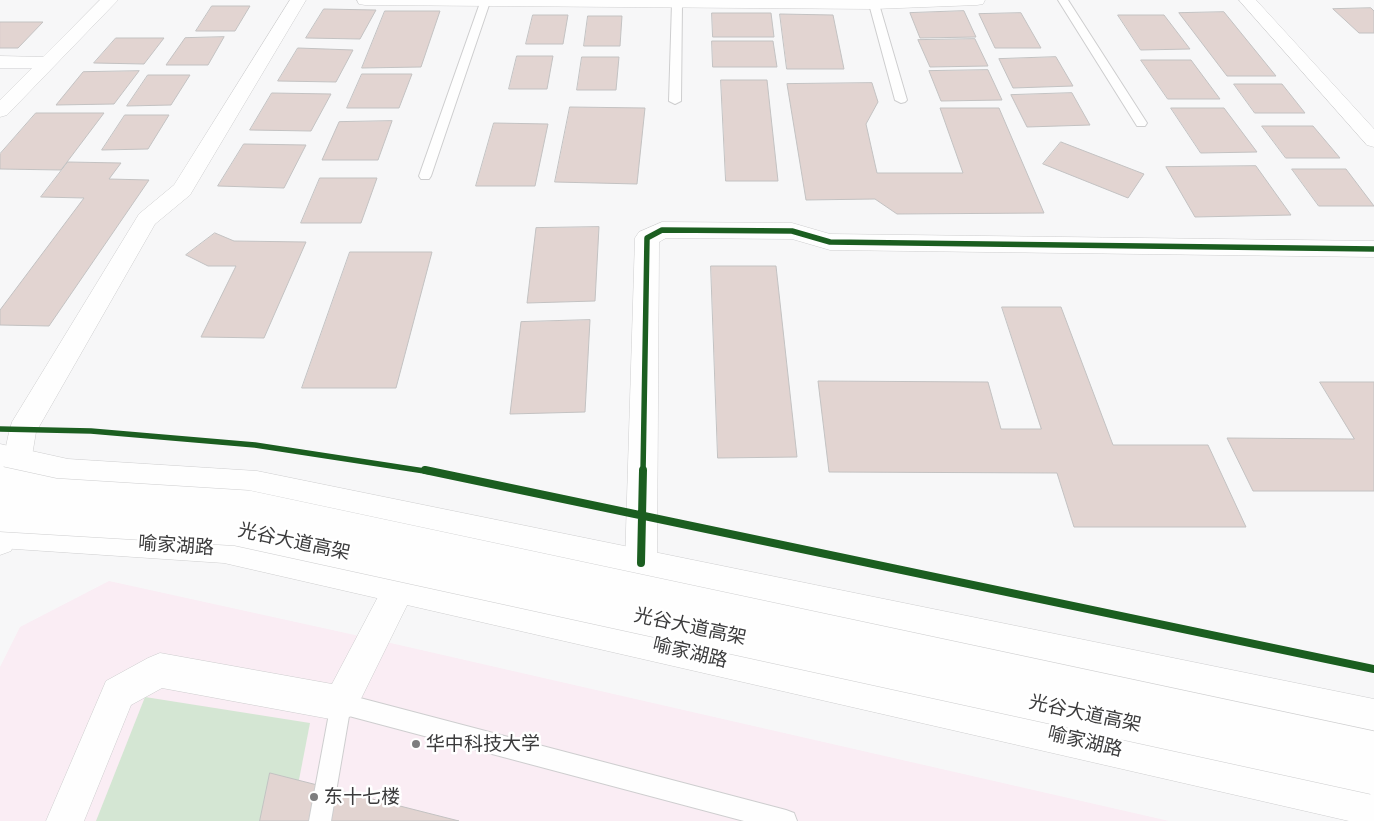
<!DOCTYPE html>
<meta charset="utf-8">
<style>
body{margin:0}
canvas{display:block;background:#f7f7f8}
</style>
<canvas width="1374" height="821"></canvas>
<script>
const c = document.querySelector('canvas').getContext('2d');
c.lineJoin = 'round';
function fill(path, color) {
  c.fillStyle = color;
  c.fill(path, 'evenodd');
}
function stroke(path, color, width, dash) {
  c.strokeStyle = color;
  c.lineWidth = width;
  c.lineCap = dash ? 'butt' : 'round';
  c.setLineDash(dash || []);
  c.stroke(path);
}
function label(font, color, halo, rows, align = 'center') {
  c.font = font + ' "Work Sans","Noto Sans SC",sans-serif';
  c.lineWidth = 5;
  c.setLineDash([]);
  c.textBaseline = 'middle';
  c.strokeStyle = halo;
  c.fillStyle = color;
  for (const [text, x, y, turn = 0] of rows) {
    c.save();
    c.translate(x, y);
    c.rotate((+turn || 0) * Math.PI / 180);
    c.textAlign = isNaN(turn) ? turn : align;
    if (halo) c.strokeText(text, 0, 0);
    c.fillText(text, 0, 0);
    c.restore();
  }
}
fill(new Path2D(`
 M109 581 373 639 1169 821H0V667L20 627Z`), '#faedf4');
fill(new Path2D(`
 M145 697 310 723 291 821H96Z`), '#d4e6d3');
const building = new Path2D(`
 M212 6H250L235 31H196Z
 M1371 8 1374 11V33H1359L1333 9Z
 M324 9 376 10 360 39 306 38Z
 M385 11H440L421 67 362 68Z
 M964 11 976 37 920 38 910 13Z
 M1224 12 1276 76H1227L1179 13Z
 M712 13H771L774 37H713Z
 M1021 13 1041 48H995L979 14Z
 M780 14 833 15 844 69H787Z
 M533 15H568L563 44H526Z
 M1118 15H1164L1190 49 1141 50Z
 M588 16H622L620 46H584Z
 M0 22H43L18 48H0Z
 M224 37 208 65H166L185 38Z
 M116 38H164L144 64 94 63Z
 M975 39 988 66 930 67 918 40Z
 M712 41H773L777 67H713Z
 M298 48 353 50 336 82 278 81Z
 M517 56H553L547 89H509Z
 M582 57H619L616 90H577Z
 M1056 57 1073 86 1013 88 999 59Z
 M1141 60H1191L1220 99H1168Z
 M988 70 1002 100 941 101 929 71Z
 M139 71 114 104 56 105 83 72Z
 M362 74H412L399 108H347Z
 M148 75H190L171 105 127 106Z
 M721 80H767L778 181H726Z
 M872 83 878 102 866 124 877 173H963L940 108H999L1044 213 897 214 875 199 806 200 787 84Z
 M1234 84H1282L1305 113H1255Z
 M272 93 331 94 311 131 250 130Z
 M1072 93 1090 125 1027 127 1011 95Z
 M570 107 645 108 637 184 555 182Z
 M1171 108H1224L1257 152 1201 153Z
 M36 113H104L61 170 0 169V154Z
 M125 115H169L148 149 102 150Z
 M392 121 378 160H322L339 122Z
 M494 123 548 124 535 186H476Z
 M1262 126H1313L1340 158H1286Z
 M1061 142 1144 174 1128 198 1043 164Z
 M244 144 306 145 284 188 218 186Z
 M68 162 121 163 109 179 149 180 49 326 0 325V310L84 198 41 197Z
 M1256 166 1291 215 1195 217 1166 167Z
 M1292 169H1346L1374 206H1319Z
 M320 178H377L361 223H301Z
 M599 227 595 301 527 303 536 228Z
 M215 233 234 241 306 242 264 338 201 337 236 266H208L186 255Z
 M350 252H432L396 388H302Z
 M711 266H776L797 457 718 458Z
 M1002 307H1061L1113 445H1208L1246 527H1074L1057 473 829 472 818 381 988 382 1001 429H1041Z
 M590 320 585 412 510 414 521 322Z
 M1320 382H1374V491H1253L1227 438 1354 439Z
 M270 773 459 821H260Z`);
fill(building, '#e2d4d1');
stroke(building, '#c3c2c2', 1);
const service = new Path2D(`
 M481 0H489L490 2 431 176 429 179H421L419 176Z
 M677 0 682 3 681 101 675 104 669 101 672 3Z
 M1058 0H1068L1147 123 1145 126H1137Z
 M874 1 879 4 907 100 905 102 901 103 895 100 869 4Z
 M341 693 786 810 794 813 797 821H744L349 716 331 821H309L331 703 334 696Z`);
const minor = new Path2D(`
 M100 0H118L7 115 0 117V100L32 68H0V56L43 57Z
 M290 0H306L190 195 155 224 36 432 19 533 11 551 0 555C0 514 0 459 12 422L139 214 174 185Z
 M357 0H985L983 4 977 5 874 9 365 5 359 4Z
 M1239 0H1256L1374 129V147L1367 145Z
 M662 222 792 223 830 234 1374 241V257L830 250 792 239 666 238 659 242 657 563 652 573 641 578 630 573 625 563 635 238 639 232Z
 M400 572 411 576 416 587 353 715 341 721 162 688 131 705 84 821H46L106 681 148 658 160 653 332 684 389 576Z`);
const secondary = new Path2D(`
 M0 444 68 459 257 471 1374 699V735L257 497 68 485 0 468Z
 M0 520 224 535 400 572 1374 789V821H1349L224 563 0 548Z`);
stroke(service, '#cececf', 2);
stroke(minor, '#cececf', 1);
stroke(secondary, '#cececf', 1);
fill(service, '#fefefe');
fill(minor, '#fefefe');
fill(secondary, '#fefefe');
const trunkBridge = new Path2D(`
 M0 483 55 495 247 507 1374 748
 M0 515 236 529 1374 778`);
stroke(trunkBridge, '#cececf', 34, []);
stroke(trunkBridge, '#fefefe', 33);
stroke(new Path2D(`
 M0 429 91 431 255 445 431 472
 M643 472 647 238 662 230 792 231 830 242 1374 249`), '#1b5e20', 5.5);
stroke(new Path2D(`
 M425 470 1374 669
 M641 563 643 470`), '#1b5e20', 8);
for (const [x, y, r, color] of [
 [416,744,5,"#7d7d7e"],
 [314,797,5,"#7d7d7e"]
]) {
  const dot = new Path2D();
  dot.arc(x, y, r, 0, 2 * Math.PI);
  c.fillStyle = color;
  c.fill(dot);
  stroke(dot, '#fff', 2);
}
label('19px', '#3b3b3c', '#fff', [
 ["光谷大道高架",294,542,12],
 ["喻家湖路",176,546,4],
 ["光谷大道高架",690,627,12],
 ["喻家湖路",690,653,13],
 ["光谷大道高架",1085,714,12],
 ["喻家湖路",1085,742,13]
]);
label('19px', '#3b3b3c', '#fff', [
 ["华中科技大学",426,744],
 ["东十七楼",324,797]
], 'left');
</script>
